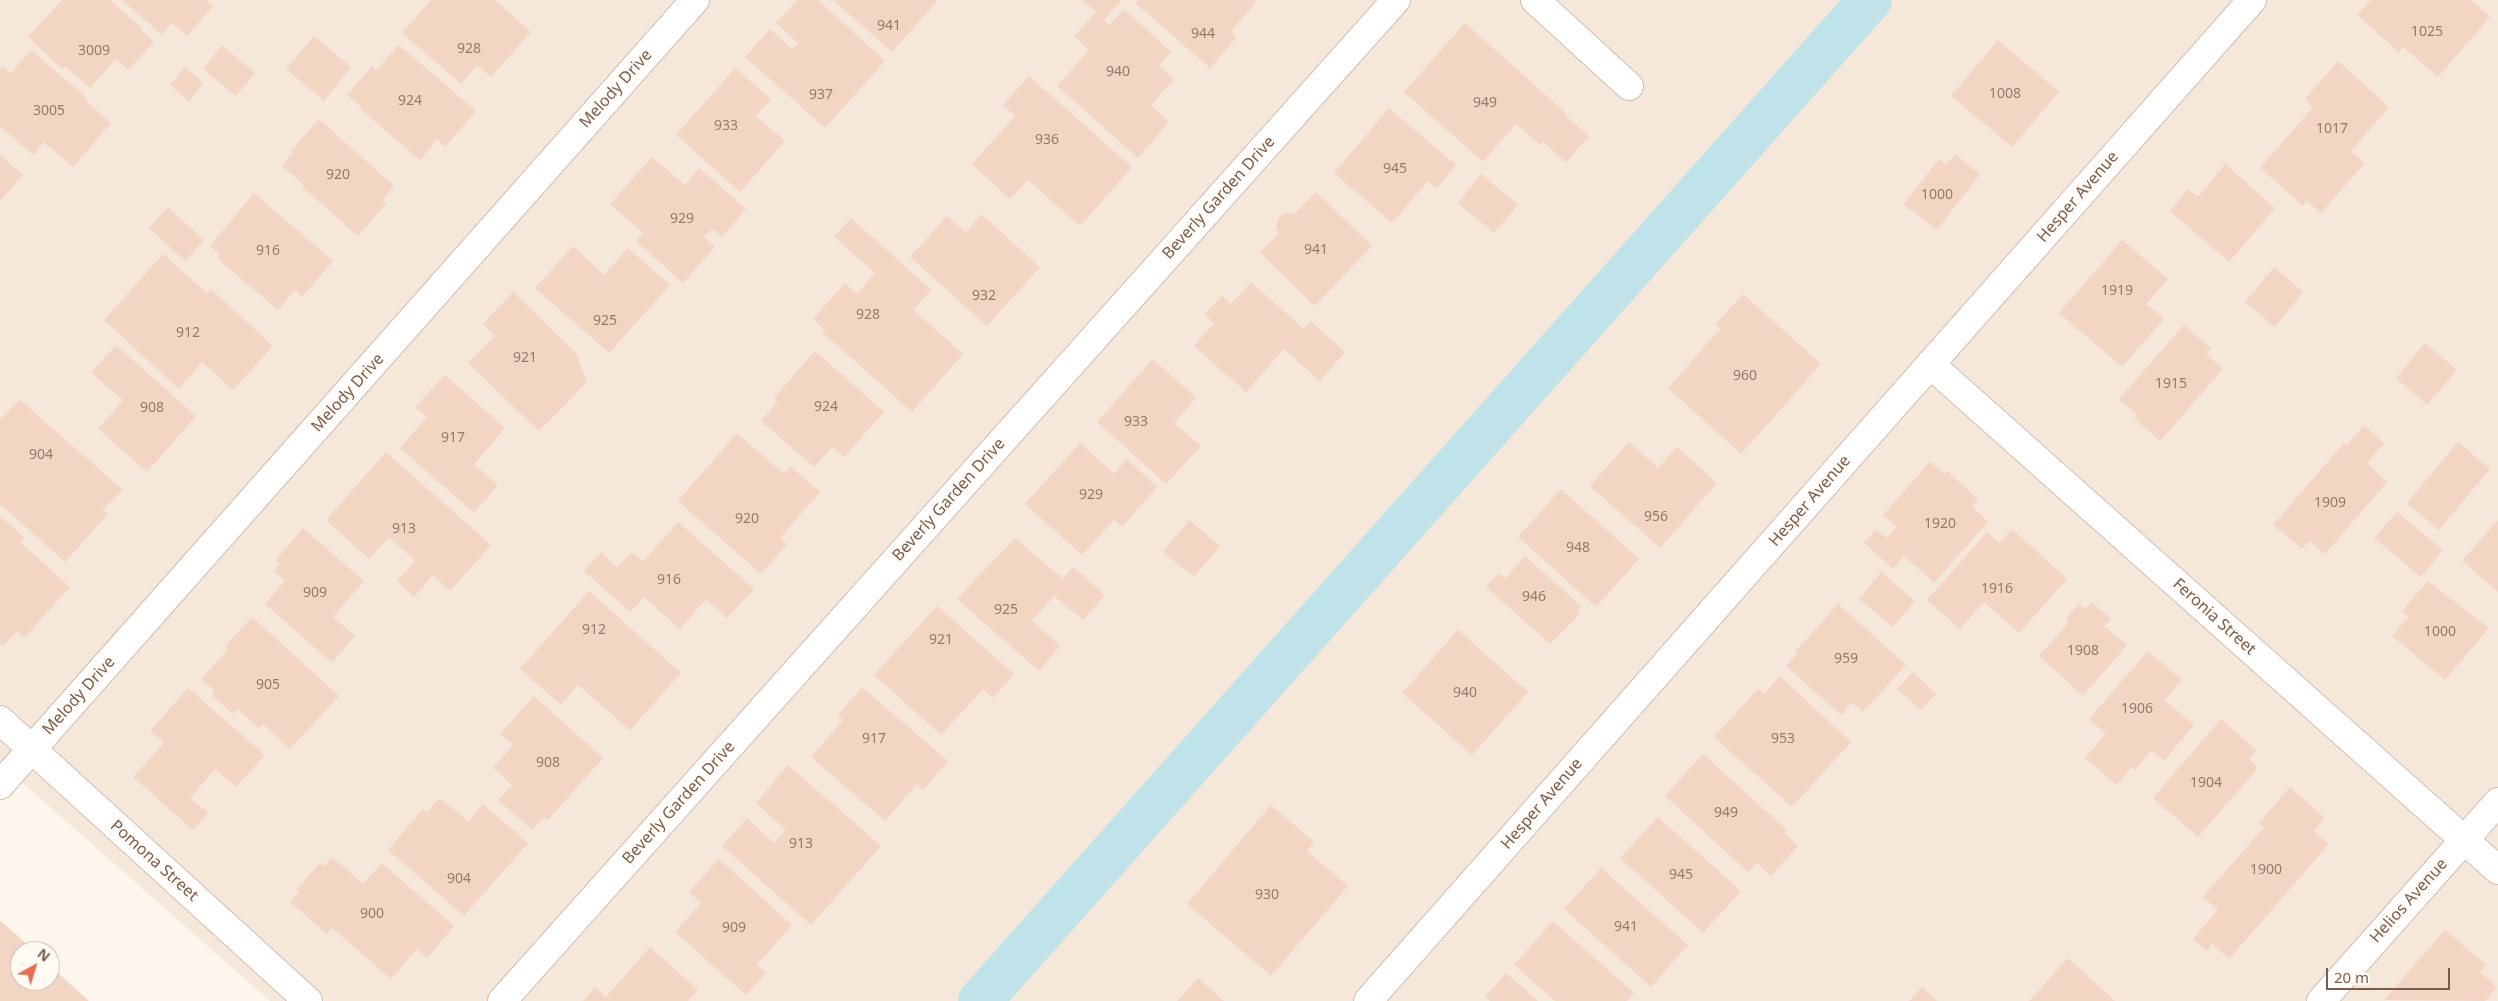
<!DOCTYPE html>
<style>
body{margin:0}
#map{position:relative;width:2498px;height:1001px;overflow:hidden;background:#fdf6ec;font-family:"Noto Sans",sans-serif}
canvas{display:block}
.north{position:absolute;left:10px;top:941px;width:50px;height:50px;box-sizing:border-box;background:#fffaf3;border:1px solid #cabbb1;border-radius:50%;rotate:39deg;font-size:14px;font-weight:700;line-height:20px;text-align:center;color:#7a5c4d}
.north::after{content:'';display:block;margin:auto;width:18px;height:22px;background:#e76f51;clip-path:polygon(50% 0,100% 100%,50% 72%,0 100%)}
.scale{position:absolute;left:2326px;top:968px;width:124px;height:22px;box-sizing:border-box;border:2px solid #7a5c4d;border-top:0;padding-left:6px;font-size:15px;line-height:18px;white-space:nowrap;color:#7a5c4d;-webkit-text-stroke:4px #fffaf3;paint-order:stroke}
</style>
<div id="map">
<canvas width="2498" height="1001"></canvas>
<div class="north">N</div>
<div class="scale">20 m</div>
</div>
<script>
const c = document.querySelector('canvas').getContext('2d');
c.lineJoin = 'round';
function fill(path, color) {
  c.fillStyle = color;
  c.fill(path, 'evenodd');
}
function stroke(path, color, width, dash) {
  c.strokeStyle = color;
  c.lineWidth = width;
  c.lineCap = dash ? 'butt' : 'round';
  c.setLineDash(dash || []);
  c.stroke(path);
}
function label(font, color, halo, rows, align = 'center') {
  c.font = font + ' "Noto Sans",sans-serif';
  c.lineWidth = 4;
  c.setLineDash([]);
  c.textBaseline = 'middle';
  c.strokeStyle = halo;
  c.fillStyle = color;
  for (const [text, x, y, turn = 0] of rows) {
    c.save();
    c.translate(x, y);
    c.rotate((+turn || 0) * Math.PI / 180);
    c.textAlign = isNaN(turn) ? turn : align;
    if (halo) c.strokeText(text, 0, 0);
    c.fillText(text, 0, 0);
    c.restore();
  }
}
fill(new Path2D(`
 M0 0H2498V1001H270L0 763Z`), '#f5e8da');
stroke(new Path2D(`
 M980 1001 1870 0`), '#bfe3e8', 44);
fill(new Path2D(`
 M62 0H110L142 28 141 30 154 42 128 70 116 59 90 88 65 66 62 69 28 37Z
 M122 0H206L213 6 187 36 172 23 162 35Z
 M431 0H495L531 32 491 77 477 65 461 84 402 33Z
 M797 0H818L885 61 825 128 745 57 770 29 792 49 798 43 776 23Z
 M833 0H938L892 52Z
 M1082 0H1122L1104 20 1109 26 1124 9 1171 52 1159 66 1174 79 1151 105 1169 122 1138 158 1057 86 1089 50 1074 36 1096 12Z
 M1138 0H1254L1256 2 1231 31 1237 37 1210 68 1135 3Z
 M2371 0H2471L2490 17 2438 77 2403 47 2399 52 2357 15Z
 M1465 23 1567 114 1565 115 1589 136 1566 162 1543 142 1540 145 1516 124 1483 162 1404 92Z
 M314 36 351 67 324 101 286 69Z
 M1998 40 2059 92 2012 147 1951 96Z
 M222 45 255 73 236 96 203 69Z
 M399 45 476 111 445 147 437 139 420 160 360 109 362 108 347 95 372 66 376 70Z
 M31 50 86 97 84 99 111 123 73 167 44 142 33 155 0 126V70L3 67 11 73Z
 M2338 61 2389 107 2351 151 2365 163 2321 213 2307 201 2303 206 2260 168 2313 107 2305 99Z
 M185 67 203 83 189 102 170 85Z
 M735 68 771 99 756 116 785 141 740 192 676 135Z
 M1029 76 1132 167 1080 226 1028 180 1010 199 972 164 1015 116 1003 105Z
 M1389 108 1456 165 1437 188 1428 181 1392 223 1334 173Z
 M319 119 394 186 382 200 386 204 358 236 302 187 304 185 282 166 293 153 291 151Z
 M1955 154 1980 174 1937 230 1903 204 1939 159 1946 165Z
 M0 155 23 175 0 201Z
 M652 157 685 185 699 168 746 209 722 237 712 229 704 237 715 247 683 283 636 241 643 233 610 204Z
 M2225 164 2275 208 2229 262 2170 211 2188 189 2198 197Z
 M1481 174 1518 205 1494 233 1458 203Z
 M1316 192 1372 246 1315 306 1260 253 1278 234 1276 225 1279 217 1287 213 1294 214Z
 M254 193 333 261 302 297 295 290 278 310 217 258 220 255 210 246Z
 M168 207 204 240 185 261 149 228Z
 M981 214 1040 267 987 326 910 257 947 216 966 233Z
 M851 218 931 290 913 310 963 354 912 412 822 332 824 329 813 319 845 283 857 294 875 273 834 237Z
 M2122 240 2168 279 2146 304 2164 319 2122 367 2059 313Z
 M573 246 604 275 628 248 670 285 609 353 535 288Z
 M163 254 207 293 211 289 273 346 233 390 202 362 179 389 104 320Z
 M2274 267 2303 292 2275 327 2245 302Z
 M1251 282 1304 329 1311 321 1345 352 1320 381 1284 349 1246 392 1194 346 1214 323 1205 314 1222 296 1231 304Z
 M513 292 576 353 587 382 539 431 468 363 495 336 483 324Z
 M1743 294 1821 364 1741 454 1668 388 1720 329 1715 325Z
 M2184 325 2211 349 2206 354 2223 369 2160 441 2134 418 2137 415 2119 399Z
 M2425 343 2457 370 2427 405 2396 378Z
 M116 345 196 416 147 472 98 429 123 400 91 373Z
 M815 351 884 412 844 457 832 447 814 467 761 421 778 401 774 398Z
 M1153 359 1196 398 1174 423 1201 446 1166 484 1097 422Z
 M445 375 505 428 474 464 498 485 474 513 400 448 427 417 415 407Z
 M20 400 123 490 102 510 108 514 65 562 0 504V419Z
 M2364 425 2384 443 2367 463 2387 482 2325 554 2309 541 2302 549 2273 525 2344 443 2347 445Z
 M737 433 784 474 790 466 820 492 780 538 787 544 761 574 678 501Z
 M1629 442 1658 468 1677 447 1717 483 1660 548 1590 486Z
 M2458 442 2490 469 2439 530 2407 503Z
 M1080 443 1114 474 1127 459 1157 487 1122 527 1114 520 1082 555 1025 504Z
 M386 452 491 545 450 591 433 575 414 597 397 581 415 561 389 537 369 559 326 520Z
 M1930 462 1944 474 1947 471 1978 499 1972 506 1988 522 1934 583 1904 556 1893 569 1864 543 1876 529 1887 538 1897 527 1883 515Z
 M1561 489 1639 559 1596 607 1518 537Z
 M2397 512 2443 550 2421 577 2374 538Z
 M0 516 25 538 21 543 70 587 25 637 17 631 3 646 0 643Z
 M1189 520 1220 546 1194 577 1163 552Z
 M2498 520V592L2462 561Z
 M678 522 754 589 727 618 706 599 680 629 644 597 630 612 584 571 601 552 617 568 632 552 643 562Z
 M303 528 364 581 333 617 355 636 332 663 265 604 285 581 274 571 280 564 276 560Z
 M2012 529 2067 579 2019 633 1984 602 1960 629 1927 600 1987 532 1999 543Z
 M1015 538 1063 579 1073 567 1105 595 1083 620 1054 596 1032 621 1060 646 1039 671 957 599Z
 M1525 556 1581 606 1577 610 1581 613 1550 644 1486 587 1499 573 1505 579Z
 M1881 572 1915 601 1893 627 1859 599Z
 M2428 581 2489 628 2445 680 2392 636 2409 616 2401 612Z
 M589 591 681 673 630 730 578 685 561 705 520 669Z
 M2092 602 2111 619 2104 626 2127 645 2083 696 2039 656 2069 622 2066 618 2079 604 2085 610Z
 M1838 604 1906 665 1863 712 1852 702 1841 715 1786 666 1797 654 1795 652Z
 M937 606 1014 674 993 698 983 689 941 735 874 675Z
 M252 617 339 696 290 749 263 724 259 728 237 709 233 714 211 695 215 691 201 679 228 649 225 646Z
 M1458 630 1528 692 1472 755 1402 693Z
 M2148 651 2182 680 2165 700 2194 725 2164 761 2152 750 2135 770 2132 767 2117 785 2085 758 2106 734 2089 719Z
 M1913 672 1936 694 1921 710 1897 689Z
 M1780 676 1851 742 1792 807 1714 737 1758 689 1764 694Z
 M862 687 948 761 923 790 917 784 885 821 811 757 843 720 838 715Z
 M188 688 265 755 236 787 215 769 190 798 208 813 193 830 133 777 164 743 150 731Z
 M534 696 603 758 548 820 544 817 532 830 498 800 512 785 493 768 513 745 500 734Z
 M2221 719 2256 750 2249 759 2258 768 2198 837 2153 798Z
 M1703 754 1787 830 1784 833 1798 846 1771 876 1757 863 1748 872 1665 796Z
 M788 765 881 846 811 925 722 846 747 818 774 843 786 830 756 803Z
 M2290 787 2325 818 2314 831 2329 844 2229 959 2212 944 2207 951 2193 939 2218 910 2203 897 2264 827 2259 823Z
 M440 798 469 822 483 804 528 843 464 916 388 850 423 809 427 812Z
 M1271 805 1314 842 1307 851 1348 886 1271 976 1187 904Z
 M1658 817 1741 891 1703 933 1620 858Z
 M332 857 363 884 382 863 454 926 427 958 417 949 391 979 332 928 327 934 290 902 299 892 296 890 320 863 324 866Z
 M719 859 792 925 757 965 766 973 746 995 675 932 701 903 689 892Z
 M1601 868 1688 945 1651 987 1564 909Z
 M0 920 34 951H20V981H50V966L89 1001H0Z
 M1553 921 1634 993 1627 1001H1555L1514 965Z
 M2445 930 2486 965 2480 972 2497 987 2485 1001 2384 1000Z
 M650 947 698 990 688 1001H583L595 987 606 997Z
 M2068 958 2115 1001H2029Z
 M1506 973 1538 1001H1490L1485 997Z
 M1198 978 1224 1001H1177Z
 M1922 987 1937 1001H1909Z`), '#f3d5c3');
const minor = new Path2D(`
 M1535 0 1629 86
 M1930 364 2498 870
 M0 720 308 1001
 M0 785 695 0
 M502 1001 1396 0
 M1368 1001 2252 0
 M2321 1001 2498 802`);
stroke(minor, '#d1beb0', 30);
stroke(minor, '#fff', 28);
label('14px', '#987a6a', null, [
 ["941",889,26],
 ["1025",2427,32],
 ["944",1203,34],
 ["928",469,49],
 ["3009",94,51],
 ["940",1118,72],
 ["1008",2005,94],
 ["937",821,95],
 ["924",410,101],
 ["949",1485,103],
 ["3005",49,111],
 ["933",726,126],
 ["1017",2332,129],
 ["936",1047,140],
 ["945",1395,169],
 ["920",338,175],
 ["1000",1937,195],
 ["929",682,219],
 ["941",1316,250],
 ["916",268,251],
 ["1919",2117,291],
 ["932",984,296],
 ["928",868,315],
 ["925",605,321],
 ["912",188,333],
 ["921",525,358],
 ["960",1745,376],
 ["1915",2171,384],
 ["924",826,407],
 ["908",152,408],
 ["933",1136,422],
 ["917",453,438],
 ["904",41,455],
 ["929",1091,495],
 ["1909",2330,503],
 ["956",1656,517],
 ["920",747,519],
 ["1920",1940,524],
 ["913",404,529],
 ["948",1578,548],
 ["916",669,580],
 ["1916",1997,589],
 ["909",315,593],
 ["946",1534,597],
 ["925",1006,610],
 ["912",594,630],
 ["1000",2440,632],
 ["921",941,640],
 ["1908",2083,651],
 ["959",1846,659],
 ["905",268,685],
 ["940",1465,693],
 ["1906",2137,709],
 ["917",874,739],
 ["953",1783,739],
 ["908",548,763],
 ["1904",2206,783],
 ["949",1726,813],
 ["913",801,844],
 ["1900",2266,870],
 ["945",1681,875],
 ["904",459,879],
 ["930",1267,895],
 ["900",372,914],
 ["941",1626,927],
 ["909",734,928]
]);
label('16px', '#7a5c4d', '#fffaf3', [
 ["Melody Drive",616,89,-48],
 ["Hesper Avenue",2078,197,-49],
 ["Beverly Garden Drive",1219,198,-48],
 ["Melody Drive",348,393,-48],
 ["Beverly Garden Drive",949,500,-48],
 ["Hesper Avenue",1810,501,-49],
 ["Feronia Street",2214,617,42],
 ["Melody Drive",79,696,-48],
 ["Beverly Garden Drive",679,803,-48],
 ["Hesper Avenue",1542,804,-49],
 ["Pomona Street",154,861,42],
 ["Helios Avenue",2409,901,-48]
]);
</script>
